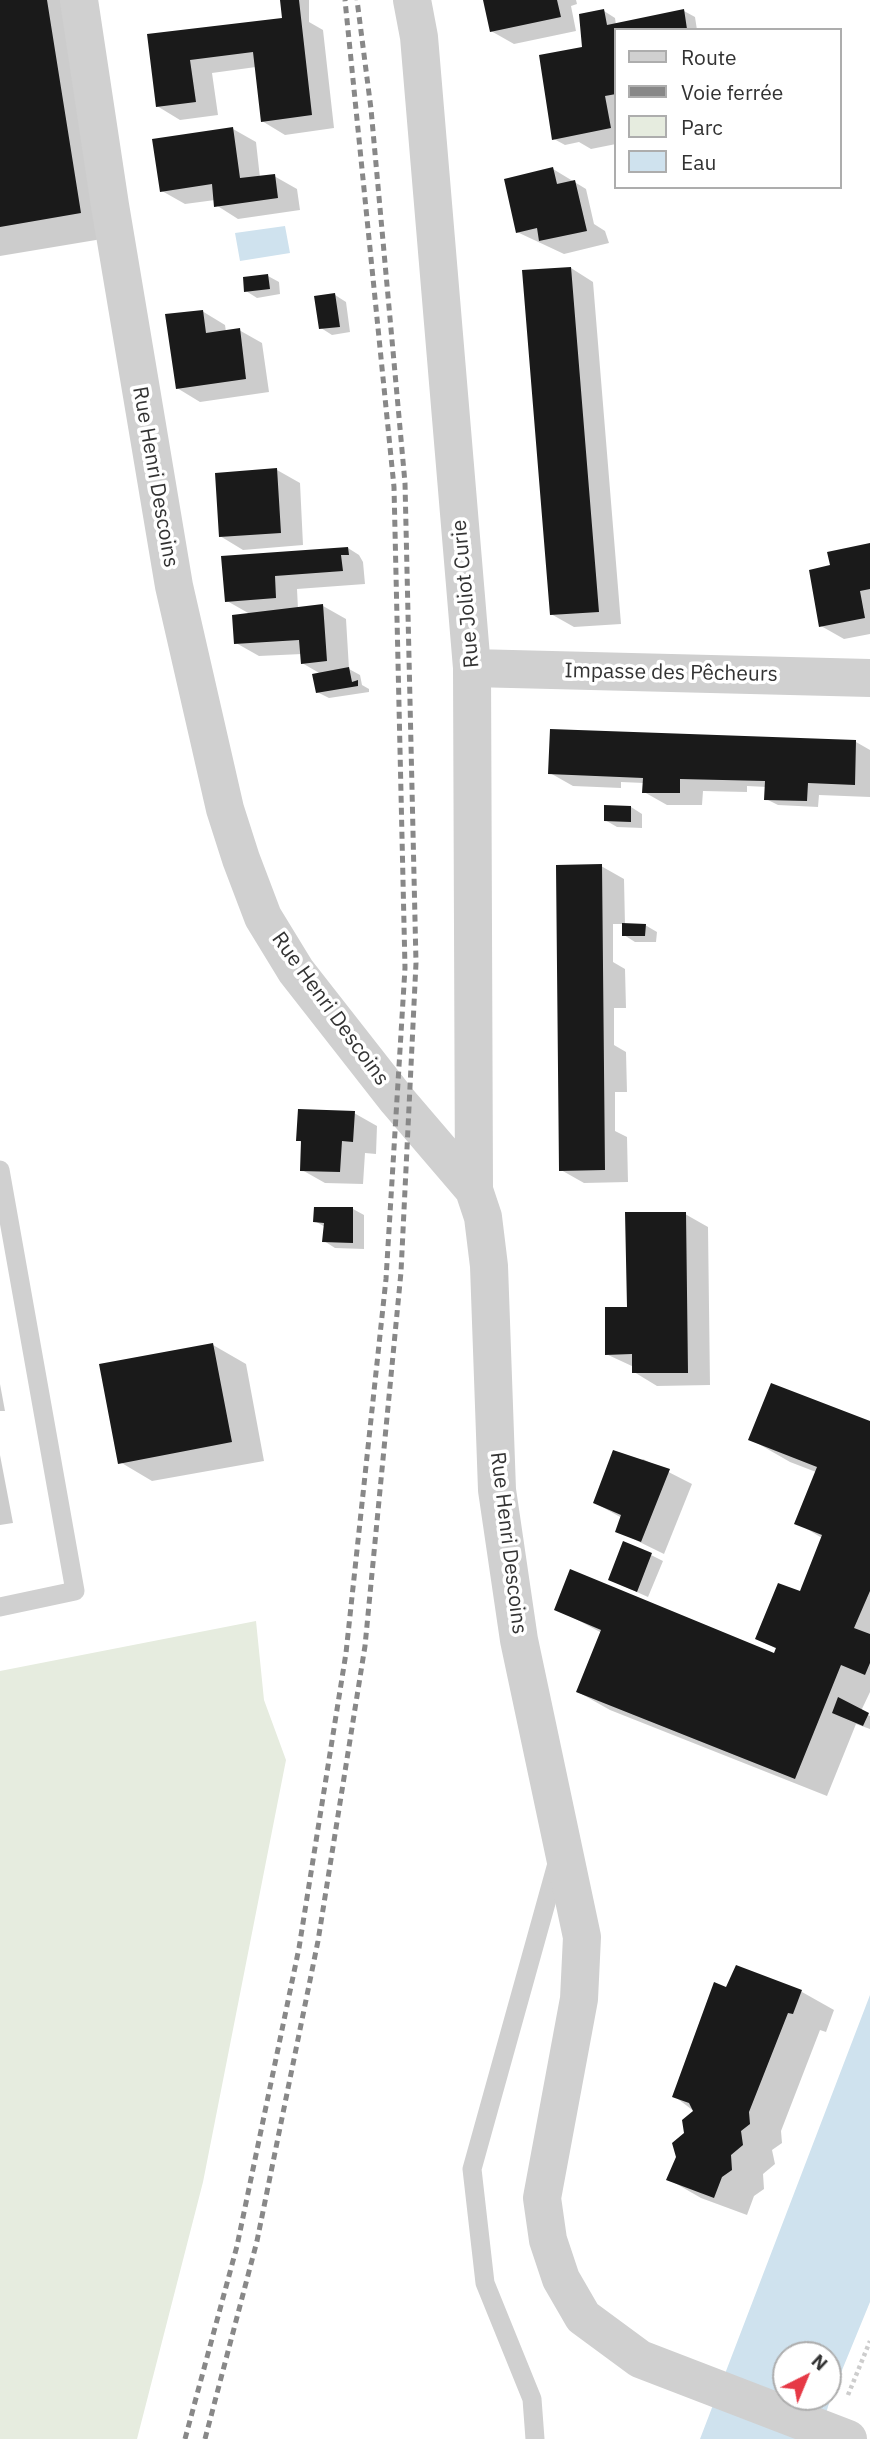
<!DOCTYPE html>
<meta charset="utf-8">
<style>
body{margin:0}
#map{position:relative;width:870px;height:2439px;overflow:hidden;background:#fff;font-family:"IBM Plex Sans",sans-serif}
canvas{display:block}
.legend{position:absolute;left:614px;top:28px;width:228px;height:161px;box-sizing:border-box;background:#fff;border:2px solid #adadad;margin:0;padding:9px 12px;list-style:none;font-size:21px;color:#333}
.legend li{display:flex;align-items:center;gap:14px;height:35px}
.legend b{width:35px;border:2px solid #adadad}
.north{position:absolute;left:772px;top:2341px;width:70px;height:70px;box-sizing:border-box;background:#fff;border:2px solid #adadad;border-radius:50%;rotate:43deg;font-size:19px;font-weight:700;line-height:28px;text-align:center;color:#333}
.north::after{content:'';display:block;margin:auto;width:24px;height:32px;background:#e63946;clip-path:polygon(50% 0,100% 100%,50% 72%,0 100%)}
</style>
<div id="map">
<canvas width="870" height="2439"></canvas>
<ul class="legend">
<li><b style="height:9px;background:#d0d0d0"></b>Route</li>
<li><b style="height:9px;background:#888"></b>Voie ferrée</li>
<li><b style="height:19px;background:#e6ecdf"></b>Parc</li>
<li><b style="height:19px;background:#cfe2ee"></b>Eau</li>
</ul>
<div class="north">N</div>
</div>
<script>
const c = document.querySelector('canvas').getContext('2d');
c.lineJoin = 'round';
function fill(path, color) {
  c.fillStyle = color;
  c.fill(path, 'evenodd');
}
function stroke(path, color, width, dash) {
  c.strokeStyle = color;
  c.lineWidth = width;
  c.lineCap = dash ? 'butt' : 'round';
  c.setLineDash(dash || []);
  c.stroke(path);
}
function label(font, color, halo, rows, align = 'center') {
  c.font = font + ' "IBM Plex Sans",sans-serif';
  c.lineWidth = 7;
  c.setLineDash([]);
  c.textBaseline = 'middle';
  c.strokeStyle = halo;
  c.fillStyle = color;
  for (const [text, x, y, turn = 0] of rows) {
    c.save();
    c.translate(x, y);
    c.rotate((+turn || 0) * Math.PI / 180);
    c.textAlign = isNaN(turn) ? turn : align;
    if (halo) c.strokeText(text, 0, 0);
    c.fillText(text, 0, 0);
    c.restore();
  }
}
fill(new Path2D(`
 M256 1621 264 1700 286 1760 203 2182 137 2439H0V1671Z`), '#e6ecdf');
fill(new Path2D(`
 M285 226 290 253 240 261 235 233Z
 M870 1995V2302L831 2397 818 2439H700ZM786 2355H828V2397H786Z`), '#cfe2ee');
fill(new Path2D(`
 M0 0H82L120 236 0 256Z
 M282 0H309V22L323 30 334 128 285 135 262 121 256 67 212 73 218 115 180 120 157 106 149 36 284 19Z
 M485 0H576L577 4 571 6 576 31 514 44 491 31Z
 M604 11 615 18 616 25 684 11 695 17 697 30H616V144L591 149 579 142 565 145 554 139 584 49Z
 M233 129 256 142 260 178 274 176 297 189 300 210 238 219 216 205 215 200 185 204 162 191Z
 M553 169 586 189 594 224 605 231 609 243 564 254 517 232Z
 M571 268 593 282 621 624 574 627 551 614Z
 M268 276 279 282 280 294 257 298 246 291Z
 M335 295 346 302 350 332 332 335 321 328Z
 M202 311 225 325 226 332 239 330 262 343 269 392 200 402 177 388Z
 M277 470 300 483 303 545 243 550 220 536Z
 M870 545V634L844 639 821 626Z
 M348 548 359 555 363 562 365 584 297 589 298 609 323 606 346 619 349 669 360 675 362 685 369 689V692L329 698 317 692 321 674 302 663V654L259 656 236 643 250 614 227 601 223 557Z
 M856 742 870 750V797L819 795 818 807 778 805 766 799 767 787 747 786V792L703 791 702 805H667L644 792V783L621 782V788L573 786 550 773Z
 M631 807 642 814V828L617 827 605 820Z
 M601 866 624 879 625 925H645L657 932 656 942H635L624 935V924H613V962L625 969 626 1008H614V1045L626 1052 627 1092H615V1131L627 1137 628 1182 584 1183 561 1170Z
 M354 1113 377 1126 376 1154 365 1153 363 1184 325 1183 302 1170 303 1143 298 1140Z
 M353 1209 364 1215V1249L335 1248 324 1241 325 1227 315 1221Z
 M685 1214 708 1227 710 1385 657 1386 634 1372V1367L606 1354Z
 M213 1345 246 1364 264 1461 152 1481 120 1462Z
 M0 1384 5 1411H0Z
 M870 1423V1692L861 1711 870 1716V1729L856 1724 827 1796 610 1710 578 1692 602 1633 557 1609 775 1655 777 1649 757 1639 800 1593 822 1538 797 1523 816 1472 790 1462 750 1439Z
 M0 1455 13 1523 0 1525Z
 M643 1459 692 1484 664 1554 617 1531 622 1518 595 1503Z
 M651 1555 663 1561 648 1597 621 1585Z
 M737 1968 802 1992 834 2010 826 2032 820 2030 781 2131 782 2143 772 2150 775 2164 763 2174 764 2189 754 2196 747 2215 701 2198 668 2179 695 2112 674 2096Z`), '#0003');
fill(new Path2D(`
 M0 0H47L81 213 0 227Z
 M280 0H299L312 115 261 122 253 52 190 60 196 102 156 107 147 34 282 18Z
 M483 0H557L561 17 490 32Z
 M604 9 607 25 684 9 687 29 616 30V94L605 96 611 128 552 140 539 55 582 47 579 14Z
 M233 127 240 178 275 174 278 198 214 207 212 184 160 192 152 139Z
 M553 167 557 184 575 180 587 231 539 241 537 228 516 233 504 179Z
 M571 267 599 612 550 615 522 270Z
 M268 274 270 289 244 292 243 277Z
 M335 293 340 327 319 329 314 296Z
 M203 310 206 333 240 328 246 379 176 389 165 314Z
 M277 468 281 533 219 537 215 473Z
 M870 543V589L860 591 865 618 819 627 809 570 830 565 827 552Z
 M348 547 349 555H341L343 571 275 576 276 598 225 602 221 556Z
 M323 604 327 661 301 664 299 640 234 644 232 615Z
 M349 667 352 682 358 680V686L316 693 312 674Z
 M550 729 856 740 855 785 808 783 807 801 764 800 765 781 680 779V793H642L643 778 548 774Z
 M604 805 631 806V822L604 821Z
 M602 864 605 1170 559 1171 556 865Z
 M622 923 646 924 645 936H622Z
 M298 1109 355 1111 353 1142 342 1141 340 1172 300 1171 301 1141H296Z
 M314 1207H353V1243L322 1242 324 1223 313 1222Z
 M625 1212H686L688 1373H632V1354L605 1355V1307H627Z
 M213 1343 232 1442 118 1464 99 1364Z
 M771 1383 870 1421V1591L854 1628 870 1634V1663L865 1675 841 1665 795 1779 576 1692 601 1630 554 1610 570 1569 774 1653 776 1648 755 1639 778 1583 800 1591 822 1535 794 1524 817 1467 748 1440Z
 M613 1450 670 1469 641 1542 615 1532 621 1515 593 1503Z
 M623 1541 652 1553 637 1592 608 1580Z
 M838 1697 869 1713 863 1726 832 1713Z
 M736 1965 802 1990 793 2014 788 2013 749 2112 750 2124 741 2131 743 2145 731 2155 732 2170 722 2177 714 2198 666 2180 676 2157 672 2143 684 2133 682 2120 693 2111 689 2103 672 2097 714 1982 726 1987Z`), '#1a1a1a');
stroke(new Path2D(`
 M848 2395 870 2341`), '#cdcdcd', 4.5, [3.5, 3.5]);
stroke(new Path2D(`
 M0 1170 75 1591 0 1607
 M535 2439 532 2399 485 2283 472 2169 558 1860`), '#d0d0d0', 19);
stroke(new Path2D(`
 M79 0 110 205 174 586 225 809 241 859 263 917 296 971 397 1100 474 1190 483 1217 489 1266 497 1490 519 1640 582 1937 579 1999 542 2198 548 2240 561 2279 583 2317 640 2359 848 2439
 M412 0 419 37 472 668 474 1190
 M472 668 870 678`), '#d0d0d0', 38);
stroke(new Path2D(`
 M185 2439 237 2246 299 1948 346 1653 386 1279 405 968 394 487 345 0
 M205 2439 257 2241 318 1941 365 1646 401 1272 416 963 405 483 371 109 357 0`), '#888', 5, [7, 5]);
label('21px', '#333', '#fff', [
 ["Rue Henri Descoins",155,477,80],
 ["Rue Joliot Curie",466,594,-95],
 ["Impasse des Pêcheurs",671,673,1],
 ["Rue Henri Descoins",330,1009,54],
 ["Rue Henri Descoins",508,1543,83]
]);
</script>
